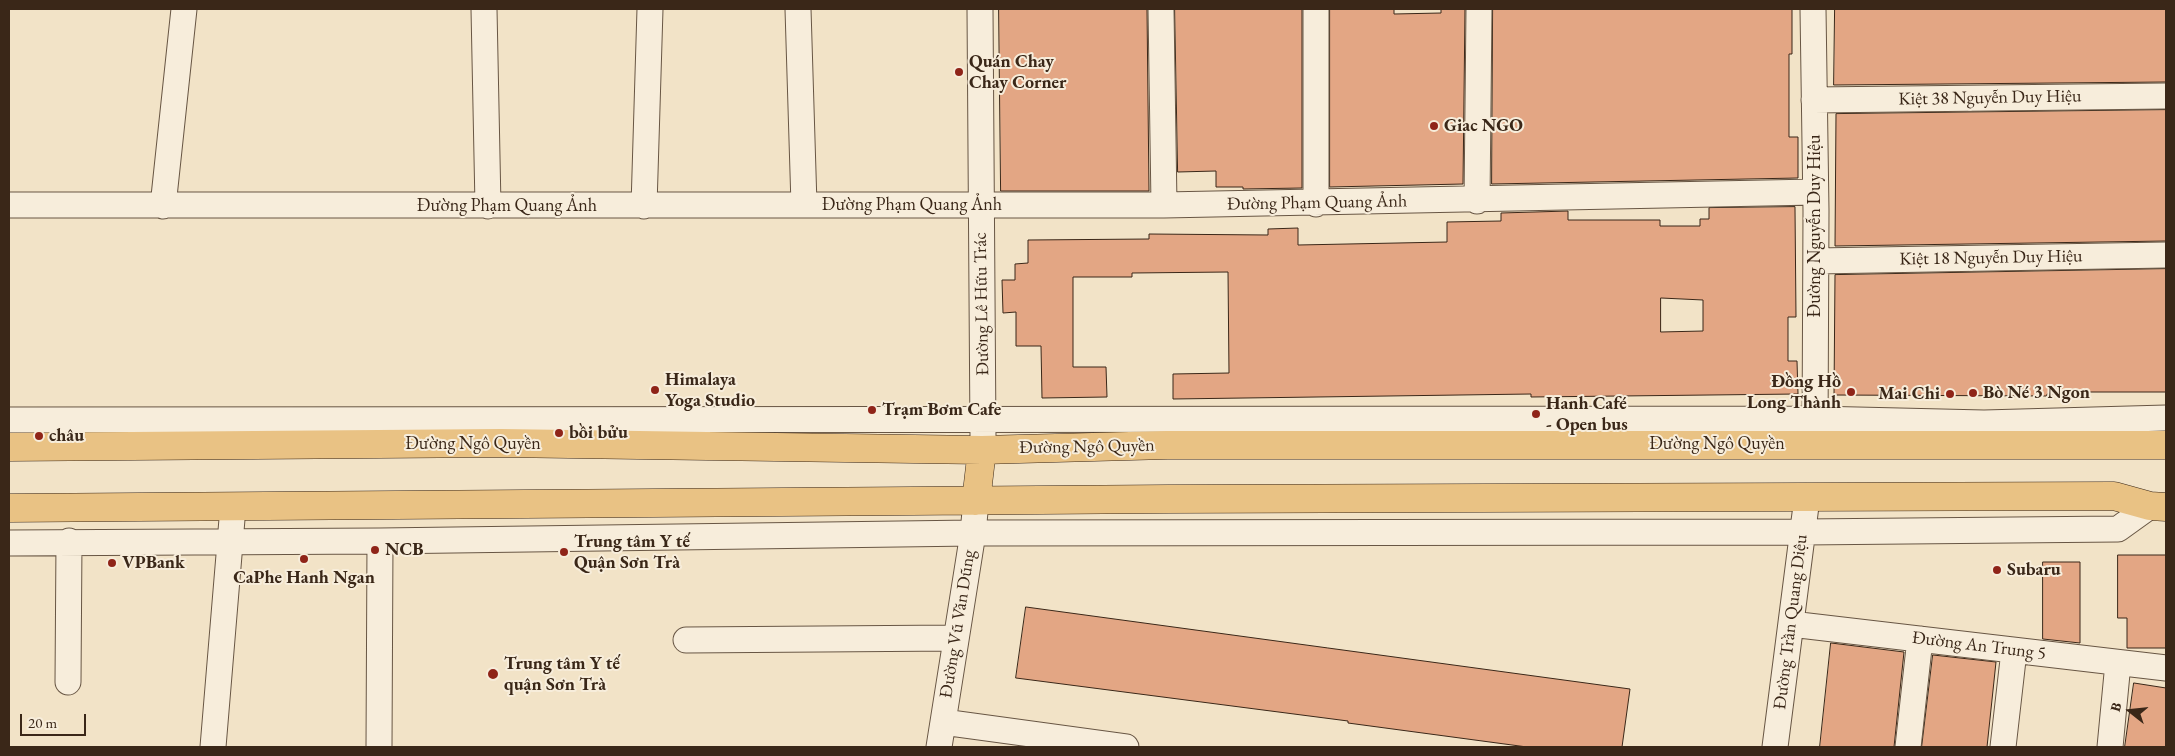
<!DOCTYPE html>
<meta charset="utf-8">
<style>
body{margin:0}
#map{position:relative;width:2175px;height:756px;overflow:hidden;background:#f2e3c7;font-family:"EB Garamond",serif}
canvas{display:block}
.frame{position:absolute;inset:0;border:10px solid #3a2718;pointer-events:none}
.north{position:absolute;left:2105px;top:686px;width:50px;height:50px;-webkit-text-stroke:4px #f7eddb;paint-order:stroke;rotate:286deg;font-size:14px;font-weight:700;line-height:20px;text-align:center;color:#3a2718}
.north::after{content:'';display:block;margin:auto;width:18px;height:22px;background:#3a2718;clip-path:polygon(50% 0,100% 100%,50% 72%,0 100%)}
.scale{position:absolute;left:20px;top:714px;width:66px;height:22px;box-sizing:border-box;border:2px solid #3a2718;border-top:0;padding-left:6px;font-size:15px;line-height:18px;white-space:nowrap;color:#3a2718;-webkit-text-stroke:4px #f7eddb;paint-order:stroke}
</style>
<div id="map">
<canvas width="2175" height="756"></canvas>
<div class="frame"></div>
<div class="north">B</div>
<div class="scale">20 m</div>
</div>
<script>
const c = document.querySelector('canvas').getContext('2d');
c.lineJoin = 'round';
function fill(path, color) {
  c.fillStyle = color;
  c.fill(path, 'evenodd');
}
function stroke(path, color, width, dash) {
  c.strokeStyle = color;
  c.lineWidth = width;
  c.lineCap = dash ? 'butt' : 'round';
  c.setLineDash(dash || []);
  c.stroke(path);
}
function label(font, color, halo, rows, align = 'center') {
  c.font = font + ' "EB Garamond",serif';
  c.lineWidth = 4;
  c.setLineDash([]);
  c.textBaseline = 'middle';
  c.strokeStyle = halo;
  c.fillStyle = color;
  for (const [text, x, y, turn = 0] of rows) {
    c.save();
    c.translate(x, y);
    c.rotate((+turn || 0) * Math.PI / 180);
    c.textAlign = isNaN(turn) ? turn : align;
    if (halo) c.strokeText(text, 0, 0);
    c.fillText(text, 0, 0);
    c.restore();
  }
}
const building = new Path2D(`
 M999 9H1147L1149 191H1001Z
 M1175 9H1302V188L1243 189V187H1216V171L1178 172Z
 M1330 9H1394V14L1441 13V9H1465L1463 184 1330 187Z
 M1493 9H1792V54H1789V137H1798V178L1492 184Z
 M1835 9H2166V82L1834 85Z
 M2166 110V241L1835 246 1836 114Z
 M1795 207 1796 317H1788V361H1797L1798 394 1531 397V394L1173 399V374L1229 373 1228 272 1132 273V277H1073V367H1106L1107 397 1042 398 1041 346H1016V312L1003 313 1002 280H1015V264L1028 263V240L1149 239V234L1268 235V229L1298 228V245L1447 242V222L1501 221V213L1568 211V220H1660V226H1700V219H1709V208ZM1661 298 1703 300V331L1661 332Z
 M2166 269V392H2087V394H2047V396L1834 395 1835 275Z
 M2118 555H2166V648H2127V618H2118Z
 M2043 562H2080V643L2043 639Z
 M1026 607 1630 689 1622 747H1527L1348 723V721L1016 678Z
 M1831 643 1904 652 1894 747H1820Z
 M1933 655 1996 662 1987 747H1922Z
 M2134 683 2166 688V747H2125Z`);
fill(building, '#e3a684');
stroke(building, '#3a2718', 1);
const minor = new Path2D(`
 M484 9 488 206
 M798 9 804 205
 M980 9 983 436
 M1161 9 1164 205
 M1316 9V204
 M1813 9 1816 211 1815 437
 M1814 100 2166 96
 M1477 201 1479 9
 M9 205H1164L1815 192
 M163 206 184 9
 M644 206 650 9
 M1816 261 2166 255
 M9 420 1815 419 1984 423 2166 418
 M9 543 380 541 973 533 1803 532 2118 529 2150 506
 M1791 624 2166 668
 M686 640 955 638
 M68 682 69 541
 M943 722 1126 747
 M213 747 233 507
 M379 747 380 541
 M939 747 973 533 976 501
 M1775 747 1807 498
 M1908 747 1920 639
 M2003 747 2014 651
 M2110 747 2118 663`);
const highway = new Path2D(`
 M9 447 501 443 982 450 1167 445H2166
 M976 501 982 450
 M9 508 1168 499 2114 496 2150 506 2166 507`);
stroke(minor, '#685644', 27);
stroke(highway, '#3a2718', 29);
stroke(minor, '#f7eddb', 25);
stroke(highway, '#e9c284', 28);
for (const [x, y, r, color] of [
 [959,72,5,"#8f2418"],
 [1434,126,5,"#8f2418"],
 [655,390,5,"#8f2418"],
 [1851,392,5,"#8f2418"],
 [1973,393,5,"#8f2418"],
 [1950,394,5,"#8f2418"],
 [872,410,5,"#8f2418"],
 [1536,414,5,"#8f2418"],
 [559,433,5,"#8f2418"],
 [39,436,5,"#8f2418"],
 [375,550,5,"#8f2418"],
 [564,552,5,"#8f2418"],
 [304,559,5,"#8f2418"],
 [112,563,5,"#8f2418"],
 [1997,570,5,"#8f2418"],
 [493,674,6,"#8f2418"]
]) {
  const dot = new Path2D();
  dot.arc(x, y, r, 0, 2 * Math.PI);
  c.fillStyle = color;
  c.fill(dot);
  stroke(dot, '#f7eddb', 2);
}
label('bold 18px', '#3a2718', '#f7eddb', [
 ["Quán Chay",969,62],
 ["Chay Corner",969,83],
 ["Giac NGO",1444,126],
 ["Himalaya",665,380],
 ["Yoga Studio",665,401],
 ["Đồng Hồ",1841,382,"right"],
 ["Long Thành",1841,403,"right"],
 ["Bò Né 3 Ngon",1983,393],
 ["Mai Chi",1940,394,"right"],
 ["Hanh Café",1546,404],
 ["- Open bus",1546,425],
 ["Trạm Bơm Cafe",882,410],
 ["bồi bửu",569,433],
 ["châu",49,436],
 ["Trung tâm Y tế",574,542],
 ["Quận Sơn Trà",574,563],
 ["NCB",385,550],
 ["VPBank",122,563],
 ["Subaru",2007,570],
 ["CaPhe Hanh Ngan",304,578,"center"],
 ["Trung tâm Y tế",504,664],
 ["quận Sơn Trà",504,685]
], 'left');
label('18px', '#3a2718', '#f7eddb', [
 ["Kiệt 38 Nguyễn Duy Hiệu",1990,98,-1],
 ["Đường Phạm Quang Ảnh",1317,203,-1],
 ["Đường Phạm Quang Ảnh",912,205],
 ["Đường Phạm Quang Ảnh",507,206],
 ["Đường Nguyễn Duy Hiệu",1815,226,-90],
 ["Kiệt 18 Nguyễn Duy Hiệu",1991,258,-1],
 ["Đường Lê Hữu Trác",982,304,-91],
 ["Đường Ngô Quyền",473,444],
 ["Đường Ngô Quyền",1717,444],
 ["Đường Ngô Quyền",1087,447,-1],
 ["Đường Trần Quang Diệu",1791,622,-83],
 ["Đường Vũ Văn Dũng",958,624,-81],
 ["Đường An Trung 5",1979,646,7]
]);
</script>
